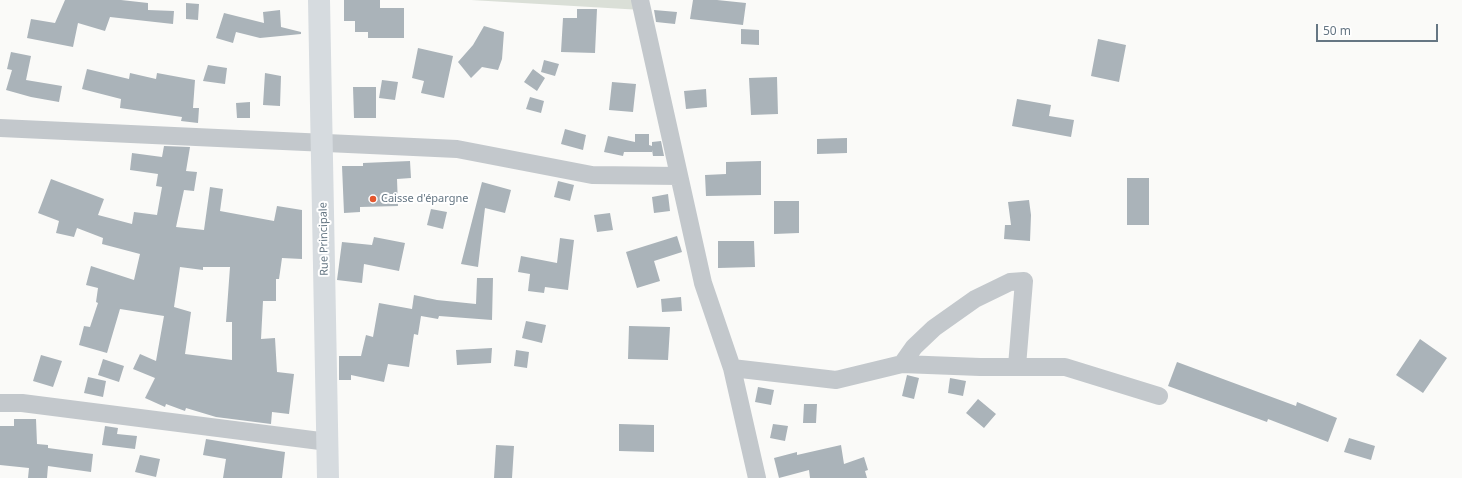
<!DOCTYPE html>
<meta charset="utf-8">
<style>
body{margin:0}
#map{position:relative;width:1462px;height:478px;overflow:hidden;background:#fafaf8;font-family:"Noto Sans",sans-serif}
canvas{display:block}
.scale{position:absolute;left:1316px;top:24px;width:122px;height:18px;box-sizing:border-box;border:2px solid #657683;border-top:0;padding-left:5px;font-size:12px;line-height:14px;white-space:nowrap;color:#657683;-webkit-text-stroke:3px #fff;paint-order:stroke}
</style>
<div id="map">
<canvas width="1462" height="478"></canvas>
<div class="scale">50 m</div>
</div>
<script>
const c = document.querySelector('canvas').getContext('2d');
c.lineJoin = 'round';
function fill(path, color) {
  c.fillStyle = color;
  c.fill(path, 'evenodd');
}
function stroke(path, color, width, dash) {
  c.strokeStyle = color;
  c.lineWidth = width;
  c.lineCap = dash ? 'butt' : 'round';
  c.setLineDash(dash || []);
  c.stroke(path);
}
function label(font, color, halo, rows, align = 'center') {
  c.font = font + ' "Noto Sans",sans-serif';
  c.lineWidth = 4;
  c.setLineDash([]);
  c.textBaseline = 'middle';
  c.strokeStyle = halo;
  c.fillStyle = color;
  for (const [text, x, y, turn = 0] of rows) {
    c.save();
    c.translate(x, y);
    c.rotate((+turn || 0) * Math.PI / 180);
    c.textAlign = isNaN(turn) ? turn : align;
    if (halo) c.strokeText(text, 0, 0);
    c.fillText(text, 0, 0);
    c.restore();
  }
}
fill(new Path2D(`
 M471 0H640L642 10Z`), '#dadfd7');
fill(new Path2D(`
 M65 0H121L148 3V10L174 11 173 24 110 17 105 31 78 23 73 47 27 38 31 19 55 23Z
 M344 0H380V8H404V38H368V32H355V21H344Z
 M693 0H717L746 3 743 25 690 19Z
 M186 3 199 4 198 20 186 19Z
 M577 9H597L595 53 561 52 563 18H577Z
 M280 10 281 27 301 32V34L260 38 236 32 233 43 216 38 224 13 264 23 263 12Z
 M654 10 677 12 675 24 656 22Z
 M484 26 504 32 502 59 498 70 482 67 471 78 458 62 473 45Z
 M741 29 759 30V45L741 44Z
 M1098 39 1126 45 1119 82 1091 76Z
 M418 48 453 56 444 98 421 93 424 81 412 78Z
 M11 52 31 56 26 80 62 86 59 102 31 97 6 90 12 70 7 69Z
 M544 60 559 64 555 76 541 72Z
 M208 65 227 68 225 84 203 81Z
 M87 69 129 79 130 73 156 79 157 73 195 80 193 108H199L198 123 181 121 182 117 120 108 121 99 82 89Z
 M533 69 545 78 537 91 524 82Z
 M265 73 281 76 280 106 263 105Z
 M777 77 778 114 751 115 749 78Z
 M382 80 398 82 395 100 379 98Z
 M612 82 636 84 633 112 609 110Z
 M353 87H376V118H354Z
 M706 89 707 107 686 109 684 91Z
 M530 97 544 101 541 113 526 109Z
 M1017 99 1051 105 1049 116 1074 120 1071 137 1012 126Z
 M250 102V118H237L236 103Z
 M565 129 586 135 583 150 561 144Z
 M635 134H649V145L652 146V142L661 141 664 156H653L652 150V152H624L623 156 604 152 608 136 635 142Z
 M847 138V153L817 154V139Z
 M164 146 190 147 186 171 197 172 194 191 184 190 176 227 204 230 210 187 223 189 220 211 274 221 277 206 302 210V259L282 258 279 279H276V301H263L261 339 275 338 277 372 294 374 289 414 272 412 271 424 216 417 186 408 185 411 166 404 165 407 145 398 155 378 133 369 140 354 156 361 164 316 120 309 107 353 79 345 84 326 90 327 98 303 96 302 98 288 86 285 91 266 134 280 140 254 102 244 103 238 77 228 74 237 56 233 59 221 38 213 51 179 104 199 98 215 132 224 134 212 157 215 162 187 156 186 158 174 130 170 132 153 162 157ZM180 267 203 270V267H230L226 322H232V360L185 354 191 312 174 307Z
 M410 161 411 178 397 179 398 206 360 207V212L344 213 342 166H363V163Z
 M761 161V195L706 196 705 175 726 174V162Z
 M1127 178H1149V225H1127Z
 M558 181 574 185 570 201 554 197Z
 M482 182 511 190 505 213 485 208 478 267 461 264Z
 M668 194 670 211 654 213 652 197Z
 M1029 200 1031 215 1030 241 1004 239 1005 225H1011L1008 202Z
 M774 201H799V233L774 234Z
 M431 209 447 212 443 229 427 225Z
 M610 213 613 230 597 232 594 215Z
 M677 236 682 252 654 261 660 281 637 288 626 252Z
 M374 237 405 243 399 271 364 264 362 283 337 280 342 242 372 245Z
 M560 238 574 240 568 290 545 287 544 293 528 291 530 274 518 272 521 256 557 263Z
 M718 241H754L755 267 718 268Z
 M477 278H493L492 320 439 316 438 319 421 316 418 335 414 334 409 367 388 364 384 382 351 375V380H339V356H361L366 335 373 337 379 303 412 309 414 295 437 300 476 304Z
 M681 297 682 311 662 312 661 299Z
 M526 321 546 325 542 343 522 338Z
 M629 326 670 327 668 360 628 359Z
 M1420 339 1447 358 1423 393 1396 375Z
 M492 348 491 363 457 365 456 350Z
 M516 350 529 352 527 368 514 366Z
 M41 355 62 361 53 387 33 381Z
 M103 359 124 366 119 382 98 375Z
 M1177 362 1296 406 1297 402 1337 418 1328 442 1268 419 1267 422 1168 386Z
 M907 375 919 378 914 399 902 396Z
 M88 377 106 381 103 397 84 393Z
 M950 378 966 381 963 396 948 393Z
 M758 387 774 390 771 405 755 402Z
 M978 399 996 414 984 428 966 413Z
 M804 404H817L816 423H803Z
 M14 419H36L37 444 48 445V448L93 454 91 472 48 466 47 478H28L29 468 0 465V426H14Z
 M619 424 654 425V452L619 451Z
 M773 424 788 426 785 441 770 438Z
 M105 426 118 428 117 434 137 436 135 449 102 445Z
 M1349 438 1375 446 1371 460 1344 452Z
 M206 439 285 452 282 478H223L226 459 203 455Z
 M496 445 514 446 512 478H494Z
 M841 445 844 464 864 457 868 470 865 471 867 478H810L809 470 779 478 774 458 797 452V455Z
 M140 455 160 459 156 477 135 472Z`), '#aab3b9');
stroke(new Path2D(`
 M640 0 703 283 732 368 757 478
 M0 128 457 149 592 175 679 176
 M902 364 980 367H1065L1159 396
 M732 368 836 380 902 364 914 347 934 328 975 299 1010 282 1024 281 1017 366
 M0 403H22L328 442`), '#c3c8cc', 18);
stroke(new Path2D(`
 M319 0 328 478`), '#d6dbdf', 22);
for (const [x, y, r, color] of [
 [373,199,4,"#e4572e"]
]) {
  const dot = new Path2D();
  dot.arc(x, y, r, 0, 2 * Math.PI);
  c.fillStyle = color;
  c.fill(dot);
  stroke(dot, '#fff', 1.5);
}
label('11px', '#657683', '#fff', [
 ["Caisse d'épargne",381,199]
], 'left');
label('11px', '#657683', '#fff', [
 ["Rue Principale",324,239,-91]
]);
</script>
